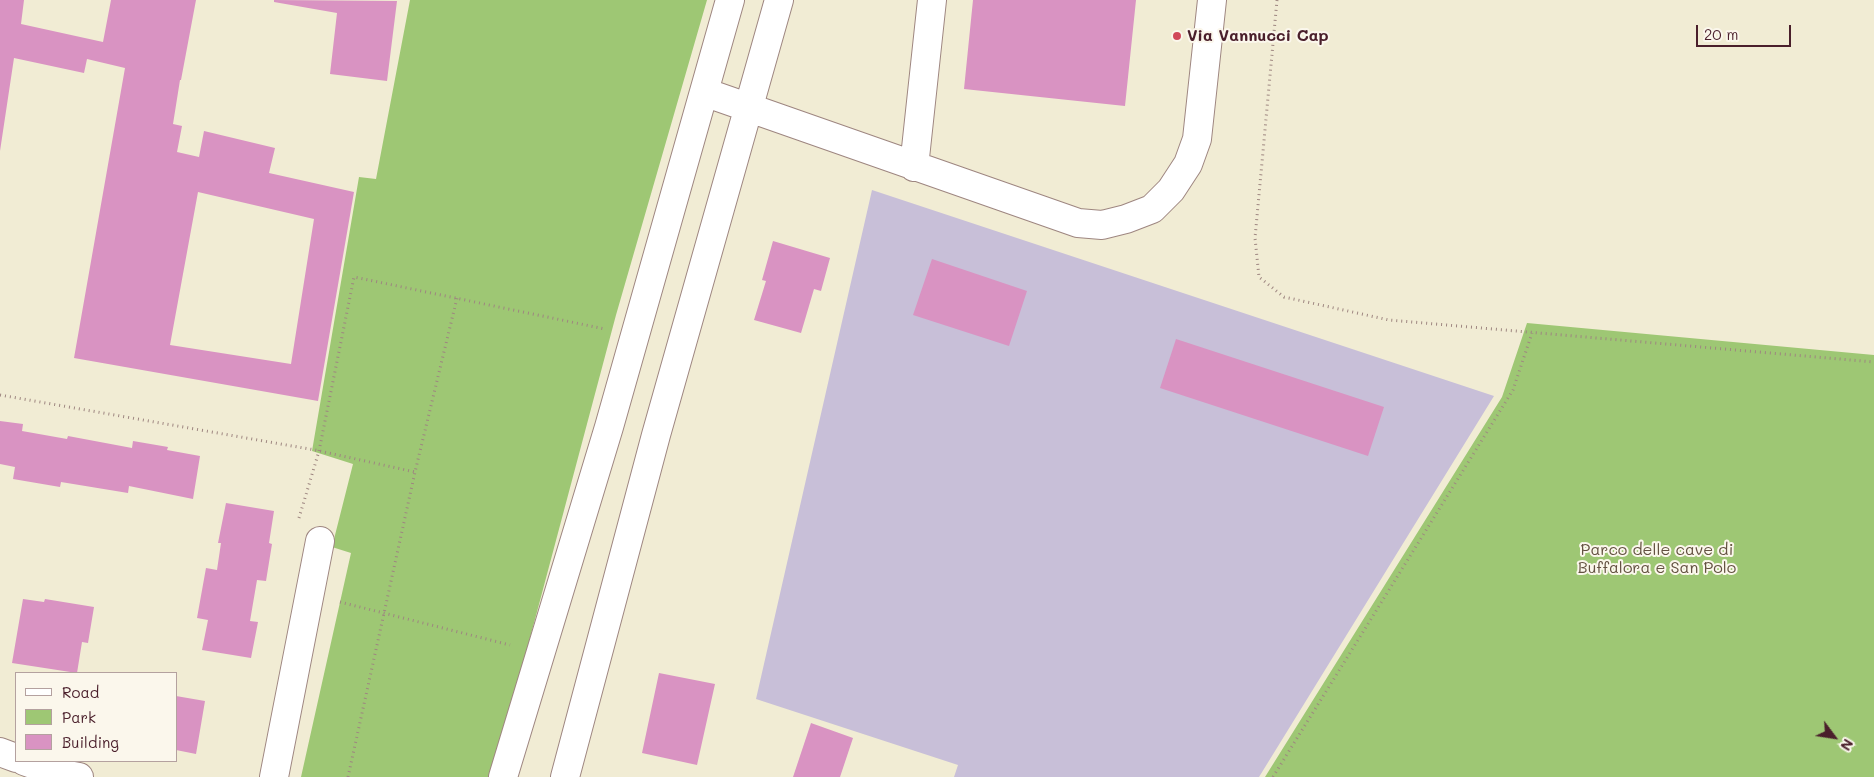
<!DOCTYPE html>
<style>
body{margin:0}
#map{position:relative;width:1874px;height:777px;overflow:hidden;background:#f1ecd4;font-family:Mali,sans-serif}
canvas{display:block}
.legend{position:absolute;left:15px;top:672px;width:162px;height:90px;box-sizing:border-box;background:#fbf7ec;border:1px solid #b4a19f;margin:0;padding:6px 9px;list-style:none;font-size:15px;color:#4a1f2b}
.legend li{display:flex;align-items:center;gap:10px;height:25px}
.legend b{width:25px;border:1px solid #b4a19f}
.north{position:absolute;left:1809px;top:712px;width:50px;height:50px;-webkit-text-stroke:4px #fbf7ec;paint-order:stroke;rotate:121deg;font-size:14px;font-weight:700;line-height:20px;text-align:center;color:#4a1f2b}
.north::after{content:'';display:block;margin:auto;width:18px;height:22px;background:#4a1f2b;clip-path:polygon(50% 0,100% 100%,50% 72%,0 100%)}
.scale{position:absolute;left:1696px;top:25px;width:95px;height:22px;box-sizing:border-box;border:2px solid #4a1f2b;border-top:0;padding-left:6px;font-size:15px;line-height:18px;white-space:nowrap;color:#4a1f2b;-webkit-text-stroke:4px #fbf7ec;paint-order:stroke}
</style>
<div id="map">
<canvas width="1874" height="777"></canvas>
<ul class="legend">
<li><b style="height:6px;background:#fff"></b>Road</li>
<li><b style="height:14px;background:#9ec774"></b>Park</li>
<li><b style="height:14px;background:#d993c2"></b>Building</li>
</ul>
<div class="north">N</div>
<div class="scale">20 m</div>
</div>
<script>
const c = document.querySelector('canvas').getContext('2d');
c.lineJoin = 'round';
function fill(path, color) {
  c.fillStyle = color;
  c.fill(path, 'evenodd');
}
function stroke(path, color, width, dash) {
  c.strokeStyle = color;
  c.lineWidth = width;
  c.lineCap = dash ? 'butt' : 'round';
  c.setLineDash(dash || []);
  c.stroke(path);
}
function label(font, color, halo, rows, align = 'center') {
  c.font = font + ' Mali,sans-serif';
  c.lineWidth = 4;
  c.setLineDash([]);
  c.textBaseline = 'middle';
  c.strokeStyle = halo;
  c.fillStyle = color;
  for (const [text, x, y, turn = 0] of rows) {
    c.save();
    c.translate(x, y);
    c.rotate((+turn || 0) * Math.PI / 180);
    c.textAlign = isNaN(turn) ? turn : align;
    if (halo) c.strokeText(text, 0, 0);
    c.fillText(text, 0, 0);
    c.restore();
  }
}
fill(new Path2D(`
 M872 190 1494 396 1259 777H954L958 765 756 699Z`), '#c8bfd8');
fill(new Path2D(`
 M410 0H707L616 315 493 777H301L351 553 332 547 353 464 312 451 359 177 376 179Z
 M1527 323 1874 355V777H1265L1502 397Z`), '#9ec774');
fill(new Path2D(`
 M0 0H24L21 24 103 42 111 0H196L181 80H180L173 124 182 126 177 152 199 157 204 131 275 148 269 173 354 192 318 401 74 358 125 68 87 59 84 73 14 58 0 151ZM198 192 314 219 291 364 170 345Z
 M274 0 397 1 387 81 330 74 337 13 274 2Z
 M973 0H1136L1125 106 964 89Z
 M773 241 830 258 821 291 814 289 801 333 754 320 766 281 762 280Z
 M932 259 1027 291 1009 346 913 315Z
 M1176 339 1384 407 1368 456 1160 388Z
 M0 421 23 424 22 431 67 439 68 436 132 448 133 441 168 447 167 450 200 456 193 499 129 486 128 493 61 482 60 487 13 479 15 467 0 464Z
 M226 503 274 511 269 543 272 544 266 581 257 580 250 621 258 622 251 658 202 650 208 620 197 618 206 568 217 570 221 543H218Z
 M23 599 44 602 45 599 94 607 88 643 82 642 77 673 12 663Z
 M659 673 715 684 697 765 642 753Z
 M176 696 205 701 196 754 176 750Z
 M811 723 853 738 840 777H793Z`), '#d993c2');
const minor = new Path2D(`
 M704 92 1078 223 1102 225 1126 219 1152 209 1171 190 1188 164 1197 139 1212 0
 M914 167 932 0
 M0 752 16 758
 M24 761 57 773 79 777
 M274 777 320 541
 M503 777 609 427 730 0
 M565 777 656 435 779 0`);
stroke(minor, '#9e8680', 30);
stroke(new Path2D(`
 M1277 0 1255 238 1259 277 1284 297 1389 320 1874 362
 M0 395 315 450 415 472
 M299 518 319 451 354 277 605 329
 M340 602 510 645
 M348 777 415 472 457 298
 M1273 777 1513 390 1532 333`), '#9e8680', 3, [1, 4]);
stroke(minor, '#fff', 28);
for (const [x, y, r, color] of [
 [1177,36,5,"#d1495b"]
]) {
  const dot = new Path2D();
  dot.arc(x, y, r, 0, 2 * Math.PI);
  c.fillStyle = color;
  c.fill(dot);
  stroke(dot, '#fbf7ec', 2);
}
label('bold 16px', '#4a1f2b', '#fbf7ec', [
 ["Via Vannucci Cap",1187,36]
], 'left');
label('16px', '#635141', '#fbf7ec', [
 ["Parco delle cave di",1657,550],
 ["Buffalora e San Polo",1657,568]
]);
</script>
